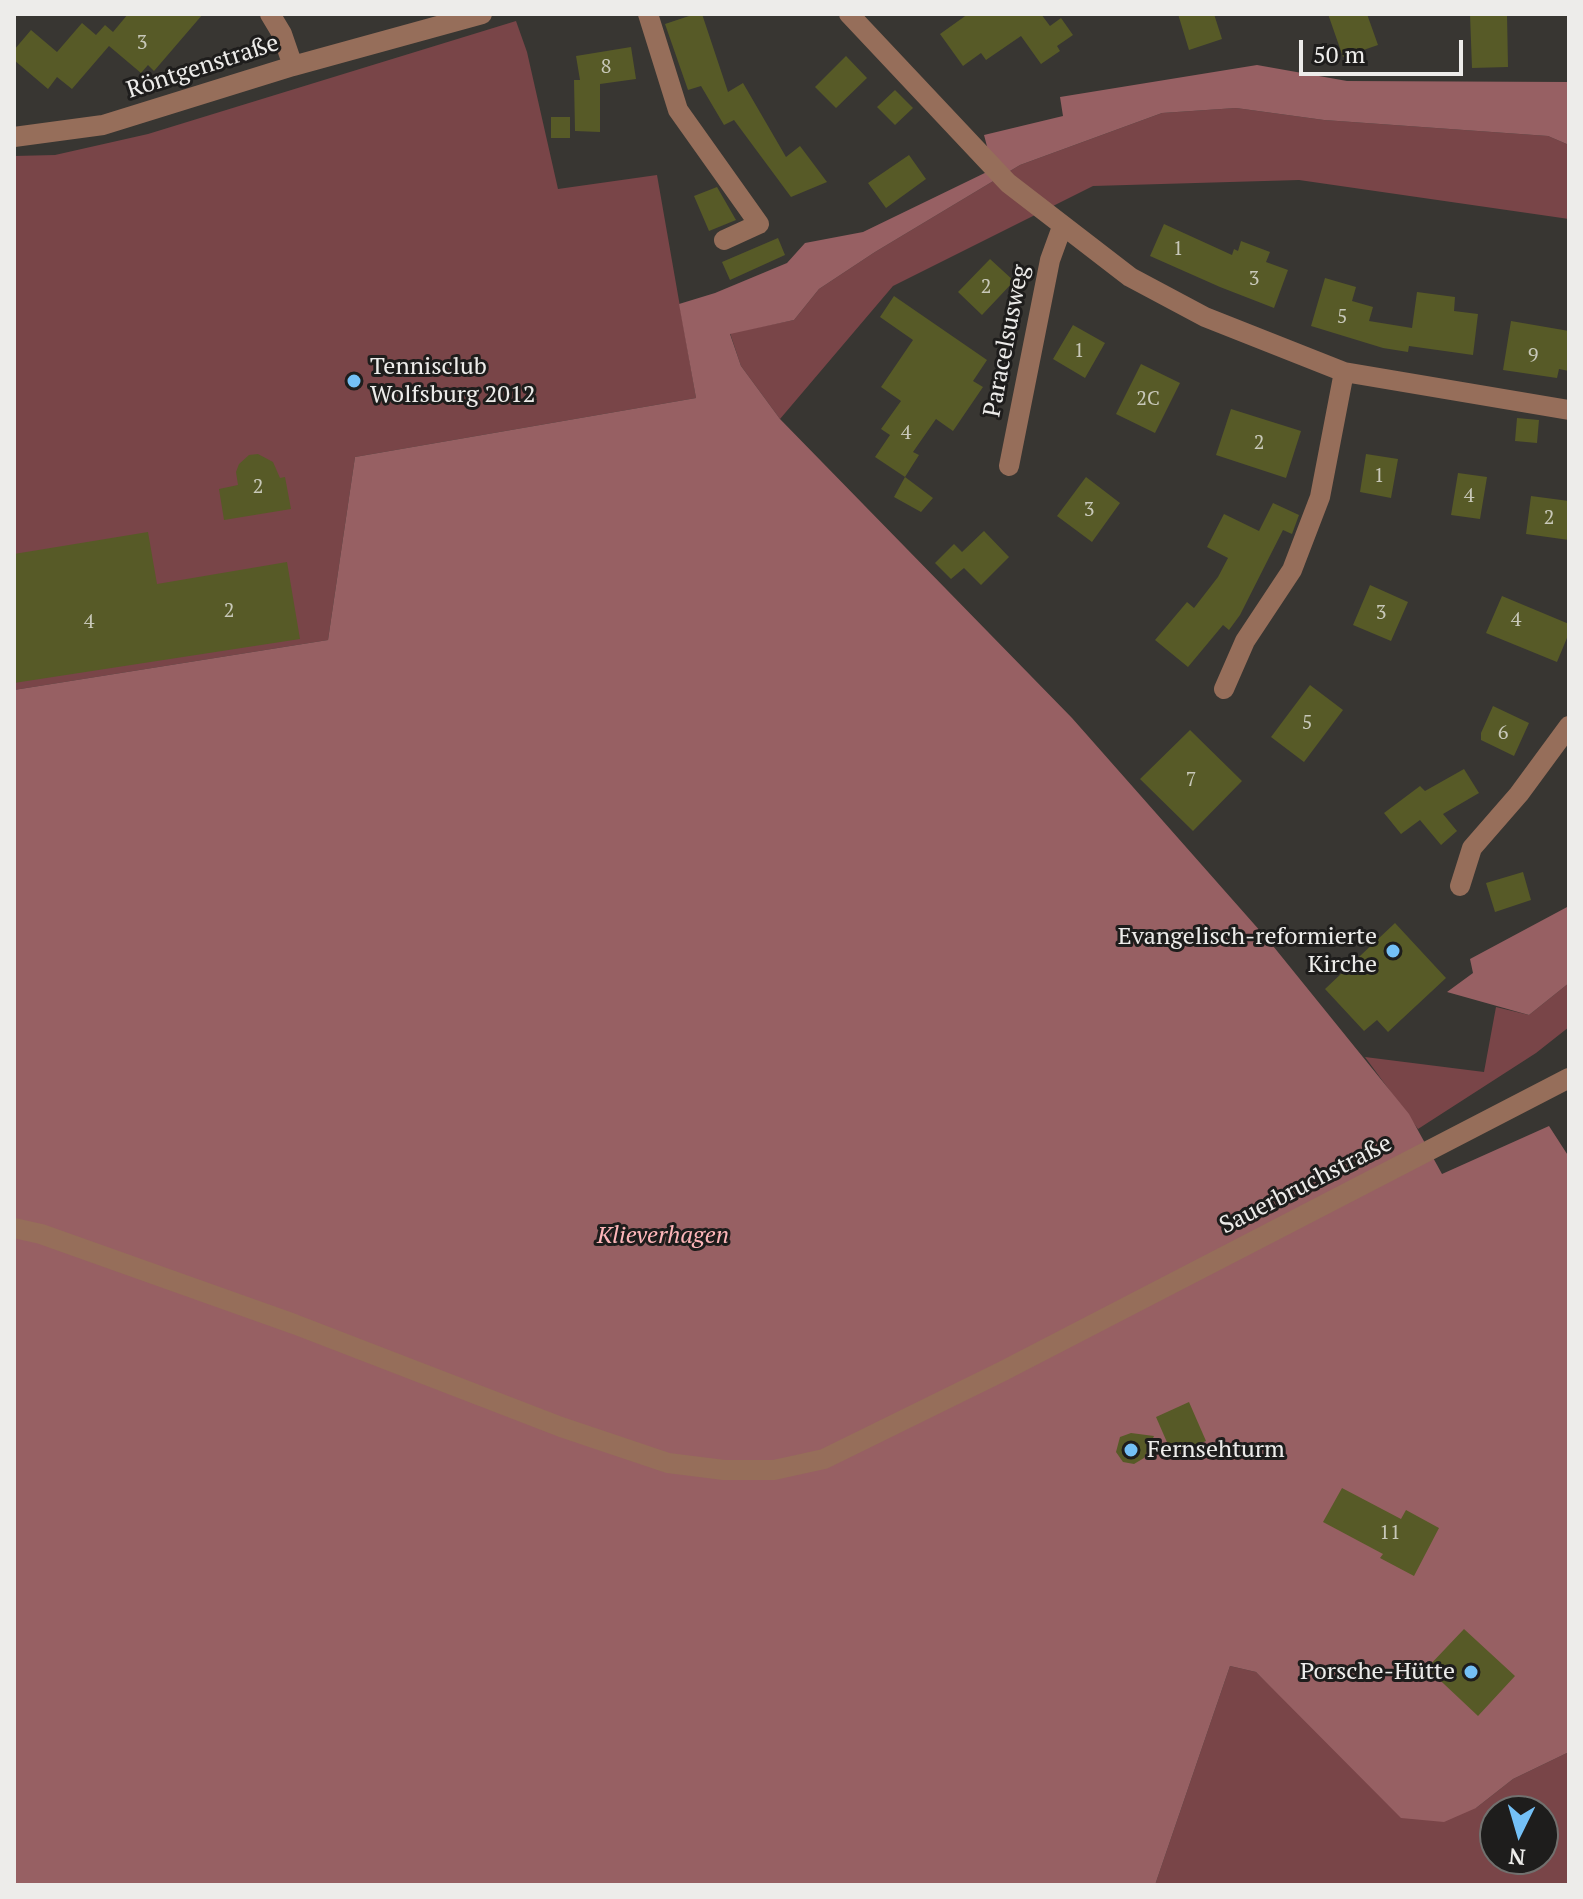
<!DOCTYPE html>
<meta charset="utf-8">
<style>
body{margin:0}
#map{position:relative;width:1583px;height:1899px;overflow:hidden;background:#383632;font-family:"PT Serif",serif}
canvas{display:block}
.frame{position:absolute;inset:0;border:16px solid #edecea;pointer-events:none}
.north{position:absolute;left:1479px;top:1795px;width:80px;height:80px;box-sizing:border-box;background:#1e1d1c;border:2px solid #71706e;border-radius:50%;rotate:185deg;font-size:22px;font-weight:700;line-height:32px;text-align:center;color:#edecea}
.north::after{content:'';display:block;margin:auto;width:28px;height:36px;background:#74c0f6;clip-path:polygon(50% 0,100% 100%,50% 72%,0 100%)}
.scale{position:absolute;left:1299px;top:40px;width:164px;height:36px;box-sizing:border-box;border:4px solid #edecea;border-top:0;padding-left:10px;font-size:24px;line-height:28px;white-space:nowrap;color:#edecea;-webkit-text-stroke:6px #1e1d1c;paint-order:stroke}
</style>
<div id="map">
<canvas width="1583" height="1899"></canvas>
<div class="frame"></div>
<div class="north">N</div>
<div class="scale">50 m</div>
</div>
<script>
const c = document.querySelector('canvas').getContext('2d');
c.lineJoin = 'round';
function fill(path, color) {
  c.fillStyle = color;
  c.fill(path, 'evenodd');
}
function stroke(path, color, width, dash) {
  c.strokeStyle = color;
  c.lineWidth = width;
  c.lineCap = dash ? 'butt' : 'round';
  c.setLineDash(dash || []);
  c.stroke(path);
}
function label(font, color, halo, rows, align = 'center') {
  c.font = font + ' "PT Serif",serif';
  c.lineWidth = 6;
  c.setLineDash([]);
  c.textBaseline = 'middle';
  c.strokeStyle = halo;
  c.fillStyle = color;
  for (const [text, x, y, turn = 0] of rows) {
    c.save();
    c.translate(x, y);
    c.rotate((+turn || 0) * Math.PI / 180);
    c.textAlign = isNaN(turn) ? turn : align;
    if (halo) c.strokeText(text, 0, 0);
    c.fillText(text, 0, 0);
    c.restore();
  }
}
fill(new Path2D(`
 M516 21 527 52 558 189 657 175 696 398 355 457 328 640 14 690V156L55 155 148 134Z
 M1236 108 1324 120 1548 136 1569 145V219L1299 180 1093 186 893 286 780 419 741 366 730 333 794 320 819 289 875 252 1020 165 1162 113Z
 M1569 983V1027L1536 1053 1418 1129 1365 1057 1484 1072 1496 1007 1529 1015Z
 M1230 1666 1256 1672 1302 1716 1476 1808 1513 1779 1569 1752V1885H1155ZM1495 1811H1543V1859H1495Z`), '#794548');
fill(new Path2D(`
 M1257 65 1347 81 1569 82V145L1548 136 1324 120 1236 108 1162 113 1020 165 875 252 819 289 794 320 730 334 741 366 780 419 1072 718 1269 941 1409 1114 1442 1174 1549 1126 1569 1157V1752L1513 1779 1476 1808 1444 1822 1401 1818 1256 1672 1230 1666 1155 1885H14V690L328 640 355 457 696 398 679 304 715 293 787 263 805 243 863 232 993 169 984 135 1063 116 1060 97Z
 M1569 906V983L1529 1015 1447 992 1473 973 1470 959Z`), '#976063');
fill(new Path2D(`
 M128 14H203L154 71 148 65 141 73 109 46 72 89 57 77 48 89 14 60V50L31 30 57 52 82 23 96 35 105 25 113 32Z
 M695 14H702L728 92 743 83 786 157 800 146 827 182 791 197 734 120 724 125 701 86 688 90 665 24Z
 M968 14H1041L1050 26 1061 18 1073 35 1057 46 1060 51 1041 64 1021 36 986 60 981 53 963 66 940 34Z
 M1178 14H1214L1222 39 1189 50Z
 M1328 14H1367L1378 45 1343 57Z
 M1470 14H1507L1508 67 1472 68Z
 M631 47 636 79 600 84V132L575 131 574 80H580L576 56Z
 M846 56 867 78 836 108 815 87Z
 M895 90 913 108 895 125 877 107Z
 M551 117H570V138H551Z
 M909 155 926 179 886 208 868 183Z
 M717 187 736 220 709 231 694 196Z
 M1164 224 1232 255 1234 249 1238 251 1241 241 1270 252 1266 262 1288 270 1274 308 1220 287 1150 256Z
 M778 238 785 255 730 280 722 262Z
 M990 259 1014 281 982 315 958 292Z
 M1325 278 1356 287 1352 301 1373 307 1369 321 1412 328 1417 292 1455 297 1454 311 1478 314 1473 355 1409 346 1408 352 1383 348 1311 326Z
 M894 296 987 360 973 381 983 387 953 431 936 419 913 452 919 455 905 477 875 457 890 435 881 429 901 401 881 387 913 340 880 317Z
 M1511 321 1569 331V371L1559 369 1557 378 1503 370Z
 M1073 325 1105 343 1085 378 1053 359Z
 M1141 364 1180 383 1155 433 1116 414Z
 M1231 409 1301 431 1286 478 1216 455Z
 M1517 418 1539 420 1537 443 1515 441Z
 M258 454 273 462 280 478 285 477 291 509 224 520 219 489 238 485 236 472 239 464 249 455Z
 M1366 454 1398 459 1391 498 1360 492Z
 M1458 473 1487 477 1480 519 1451 515Z
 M905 477 933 498 921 512 894 497Z
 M1086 477 1120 503 1092 542 1057 516Z
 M1531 496 1569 501V540L1526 534Z
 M1273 503 1299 515 1292 534 1283 530 1240 615 1229 630 1223 625 1188 667 1155 640 1187 602 1194 608 1218 577 1228 558 1207 547 1224 514 1259 531Z
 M984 531 1009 557 981 585 964 568 951 579 935 563 954 544 962 552Z
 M148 532 157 584 287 562 300 639 14 683V554Z
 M1370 585 1408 602 1391 641 1353 625Z
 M1502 596 1569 624V633L1557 662 1486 633Z
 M1310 685 1343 710 1304 762 1271 737Z
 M1493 706 1529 723 1514 756 1481 740V733Z
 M1190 730 1242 781 1193 831 1140 779Z
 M1464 769 1479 793 1443 814 1457 831 1441 845 1420 820 1401 834 1384 813 1420 786 1425 791Z
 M1523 872 1531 900 1495 912 1486 883Z
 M1395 923 1446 978 1388 1032 1377 1020 1364 1031 1325 989Z
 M1189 1402 1206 1441 1173 1456 1156 1417Z
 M1131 1433 1154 1436 1144 1458 1134 1464 1123 1462 1116 1452 1120 1437Z
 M1342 1488 1401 1519 1406 1510 1439 1528 1414 1576 1380 1558 1383 1554 1323 1522Z
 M1464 1629 1515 1676 1478 1716 1427 1668Z`), '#575a27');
stroke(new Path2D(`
 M270 14 282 34 293 66
 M648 14 678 110 759 224 724 240
 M849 14 1008 183 1130 277 1205 317 1344 372 1569 410
 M14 137 103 125 293 66 482 14
 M1009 466 1050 260 1062 227
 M1224 689 1245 641 1292 570 1320 497 1344 372
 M1460 886 1472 848 1519 794 1569 726
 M14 1228 41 1234 294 1324 561 1427 668 1463 724 1470H774L824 1459 1003 1371 1569 1078`), '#966e5a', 20);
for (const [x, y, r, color] of [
 [354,381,8,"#74c0f6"],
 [1393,951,8,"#74c0f6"],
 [1131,1450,8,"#74c0f6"],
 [1471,1672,8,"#74c0f6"]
]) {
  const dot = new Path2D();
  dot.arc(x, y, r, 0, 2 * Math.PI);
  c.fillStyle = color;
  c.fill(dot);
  stroke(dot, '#1e1d1c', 3);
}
label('20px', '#c8c8b9', null, [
 ["3",142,43],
 ["8",606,67],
 ["1",1178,249],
 ["3",1254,279],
 ["2",986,287],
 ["5",1342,317],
 ["1",1079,351],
 ["9",1533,356],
 ["2C",1148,399],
 ["4",906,433],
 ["2",1259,443],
 ["1",1379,476],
 ["2",258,487],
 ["4",1469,496],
 ["3",1089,510],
 ["2",1549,518],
 ["2",229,611],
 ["3",1381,613],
 ["4",1516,620],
 ["4",89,622],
 ["5",1307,723],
 ["6",1503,733],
 ["7",1191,780],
 ["11",1390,1533]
]);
label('24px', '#edecea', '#1e1d1c', [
 ["Röntgenstraße",203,67,-18],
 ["Paracelsusweg",1007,341,-79],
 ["Sauerbruchstraße",1306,1185,-27]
]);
label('24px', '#edecea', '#1e1d1c', [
 ["Tennisclub",370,367],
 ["Wolfsburg 2012",370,395],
 ["Evangelisch-reformierte",1377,937,"right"],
 ["Kirche",1377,965,"right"],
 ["Fernsehturm",1147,1450],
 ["Porsche-Hütte",1455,1672,"right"]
], 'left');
label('italic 24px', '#fdb6b9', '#1e1d1c', [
 ["Klieverhagen",663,1236]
]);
</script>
